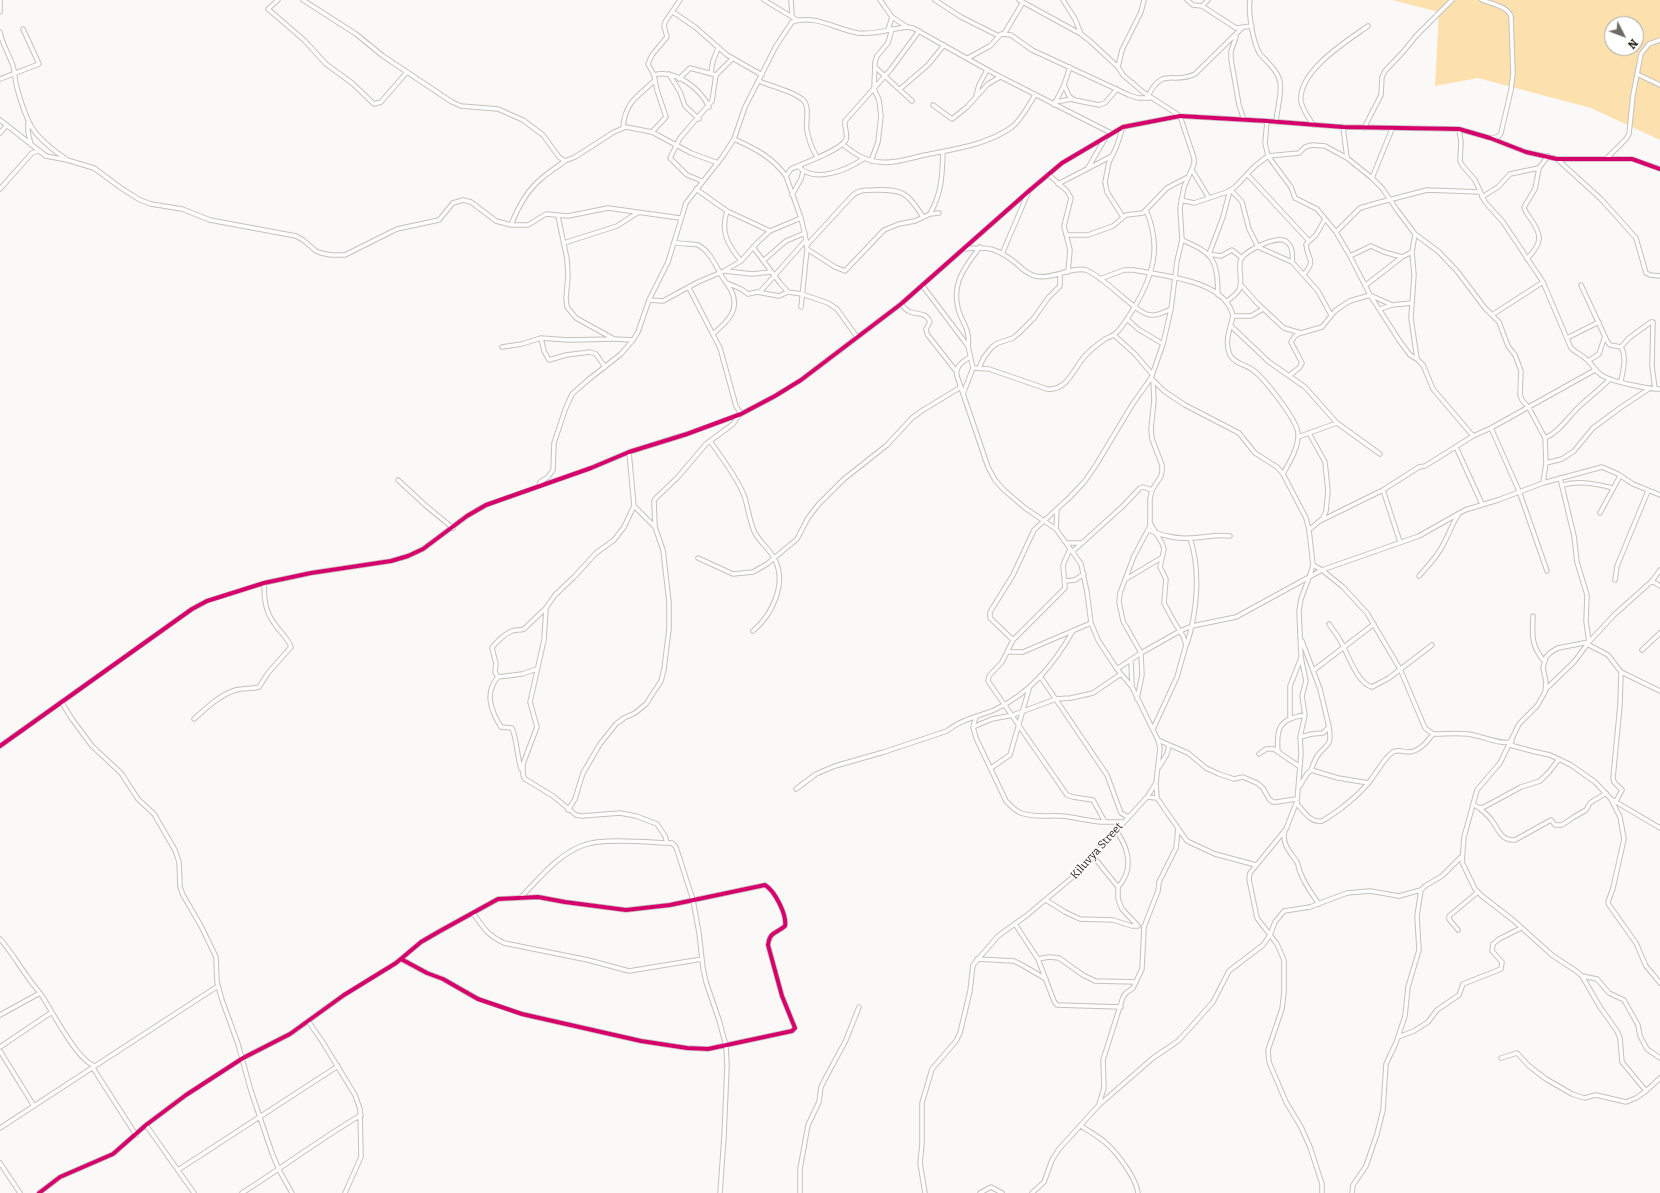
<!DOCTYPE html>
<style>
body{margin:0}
#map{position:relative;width:1660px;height:1193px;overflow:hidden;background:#fbf9f7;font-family:Bitter,serif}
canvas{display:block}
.north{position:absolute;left:1604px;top:16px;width:40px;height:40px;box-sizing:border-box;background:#fff;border:1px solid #a6a4a0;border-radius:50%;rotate:132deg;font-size:11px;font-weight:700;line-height:16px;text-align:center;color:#201b11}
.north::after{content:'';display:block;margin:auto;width:14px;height:18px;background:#6d6962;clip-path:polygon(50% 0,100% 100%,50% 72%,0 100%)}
</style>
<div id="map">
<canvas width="1660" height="1193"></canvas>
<div class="north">N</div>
</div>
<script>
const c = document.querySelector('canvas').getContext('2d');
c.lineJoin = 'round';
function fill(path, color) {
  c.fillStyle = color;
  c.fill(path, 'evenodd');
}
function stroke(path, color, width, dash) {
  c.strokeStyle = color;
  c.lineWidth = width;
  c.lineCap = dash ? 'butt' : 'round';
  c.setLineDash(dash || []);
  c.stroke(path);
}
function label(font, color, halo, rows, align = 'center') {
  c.font = font + ' Bitter,serif';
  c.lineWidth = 3;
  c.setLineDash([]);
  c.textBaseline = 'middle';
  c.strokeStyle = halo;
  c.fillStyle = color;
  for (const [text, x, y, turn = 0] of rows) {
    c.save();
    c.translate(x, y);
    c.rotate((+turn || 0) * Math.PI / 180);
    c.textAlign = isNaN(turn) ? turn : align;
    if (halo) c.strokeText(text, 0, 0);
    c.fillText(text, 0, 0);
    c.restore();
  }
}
fill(new Path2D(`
 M1392 0H1660V140L1591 108 1478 78 1435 86 1439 12ZM1612 24H1636V48H1612Z`), '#fce1af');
const minor = new Path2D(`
 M278 0 268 9 304 40 326 64 352 83 374 104 381 102 407 72
 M303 0 356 34 383 56 452 102 461 106 498 109 523 120 543 135 559 157 565 161 575 157 614 132 626 127 652 132 691 153 718 163
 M764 0 797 20
 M791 0 792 16
 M880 0 892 17 907 27
 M935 0 961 17 999 36
 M1019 0 1081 34 1090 41 1118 67
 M1063 0 1075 19 1081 34
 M1144 0 1141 12 1122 50 1118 67 1123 75 1143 92 1180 116 1194 158V164L1184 187 1180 208 1182 240 1177 261 1171 309 1163 344 1151 378 1164 391 1185 405 1239 433 1255 453 1277 467 1283 474 1306 518 1309 530 1313 565 1310 575 1301 599 1299 611 1301 657 1306 681 1302 696 1305 715 1300 737 1301 753 1297 801 1286 829 1250 873 1249 879 1257 918 1277 944 1284 960V992L1282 1009 1268 1050 1269 1062 1286 1102 1301 1127 1310 1147 1322 1184V1193
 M1187 0 1193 5 1202 6 1236 28 1252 26
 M1250 0C1248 13 1253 43 1260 54 1267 62 1278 71 1280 82 1282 94 1277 109 1276 122
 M1482 0C1491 4 1507 6 1511 16L1513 73 1511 90 1501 133 1499 136 1493 138
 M1202 6 1208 0
 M0 12V0
 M673 12 695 27 727 55 762 75
 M888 30 892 17
 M0 32C2 44 9 54 13 66 15 73 15 81 17 88 28 127 33 136 66 159
 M1004 34 1023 2
 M1236 37 1231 51V59L1239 105 1244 120
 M968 58 990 46 1001 34 1011 35 1032 50 1129 95 1138 98H1151
 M875 67 912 101
 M711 73 713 61 718 48
 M669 74 680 92 685 106 699 119
 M1637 74 1660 85
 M654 75C675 69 700 88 709 107
 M0 79 39 64 23 29
 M679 79 690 68 716 75 732 59
 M759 81C772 87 791 90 802 99 811 106 805 122 807 131 809 141 812 149 817 157
 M1064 85 1069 96 1074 100 1099 105 1105 103 1117 89
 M900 89 928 65 944 45
 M976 96 979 85 987 70
 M1148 96C1163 66 1173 85 1195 74L1242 28
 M1055 102 1072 99
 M933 105 952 119 967 107 988 84 1000 77
 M1054 105 1064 85 1070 67
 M0 120 46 156 67 160 94 168 121 188 140 200 151 204 182 209 210 220 296 236 303 240 316 251 321 253 331 255H345L397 229 439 220 453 203 463 200 471 202 496 221 511 225H528L546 214 568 216 608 208 680 218
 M1267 121 1265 143 1268 156 1291 187 1295 198 1317 209 1336 232 1350 256 1370 295 1399 340 1410 355 1417 359 1423 365 1433 389 1473 436
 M28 122V132L31 145
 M1313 125C1309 118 1302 109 1301 101 1298 71 1347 41 1368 26
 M1343 127 1347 158 1372 178 1382 188 1397 210 1415 234 1412 252 1414 275 1411 318 1417 359
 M623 128C625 101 638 97 655 80
 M1364 128 1381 95 1382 77 1385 71 1403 52 1416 36 1452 0
 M1459 129 1461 142 1460 161 1462 165 1475 180 1485 202 1503 222 1543 282 1571 348C1576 353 1581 354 1586 359 1592 363 1594 371 1603 376 1613 382 1648 389 1660 389
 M652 132 666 117 657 90 654 75 648 64 652 55 667 37 664 26 665 22 680 0
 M0 133 7 125
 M734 139C756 149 772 157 786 176
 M842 144C854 153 864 161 880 162 895 164 910 158 925 155 954 149 987 145 1012 127 1022 119 1028 106 1035 95
 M1607 158 1626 139 1629 134 1633 95 1641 54 1649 44 1660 40
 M1557 159 1601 199 1636 238 1646 273 1650 275 1660 276
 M871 161 878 142 881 116 879 100 874 89 875 62 877 56 888 43 892 29
 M798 166C814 184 847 170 863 159
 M1088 168 1106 137
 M1192 170 1209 198
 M1247 174 1309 241
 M1049 175 1067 191 1071 198 1064 226 1070 250 1068 272
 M1372 178 1392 129
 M702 181 687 175 670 158 680 138 712 101 716 75
 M1058 184 1112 156
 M0 189 32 153 38 151
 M696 189 727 211 770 231
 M1231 190 1242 202 1249 229 1258 247 1292 262 1318 291 1331 315
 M792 195 801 179 803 172
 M1482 197 1498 187 1510 174 1539 168 1548 156
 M1181 200 1194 203 1227 192 1235 187 1255 166 1268 156 1299 153 1305 147 1312 145 1325 146 1347 158
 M727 211C720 232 728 245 741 261
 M930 214C942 192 942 177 943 152
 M558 216 567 259 568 276 566 298 567 307 576 318 614 339 633 340
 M1123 217 1107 192 1105 182 1109 162 1116 148 1123 127
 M511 225C518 207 527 190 542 178 549 172 557 167 565 161
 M1336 232 1360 208 1377 203 1427 190 1480 192
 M1415 234 1439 252 1457 271 1485 308 1499 322 1508 346 1515 355 1521 371 1520 395 1522 400 1529 408 1545 438 1546 463 1543 483
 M1066 235H1088L1113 226 1126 215 1143 213 1167 188 1188 177
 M1182 240C1215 254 1217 260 1218 295
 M674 242C682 245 693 243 698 245 708 250 714 262 719 271 722 278 727 283 731 290 741 310 727 322 713 334
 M564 243 617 226 637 213
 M807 245 852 196C858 190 865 190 873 190 903 189 907 192 923 217
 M753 247 780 283 788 292
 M807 249 835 267 845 271 884 230 899 224 915 221 930 214 939 213
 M964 249C989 246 997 248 1017 264 1022 269 1028 274 1035 276 1052 280 1072 266 1086 270 1104 276 1137 315 1151 315 1157 316 1165 312 1171 309
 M1002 254 1028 193
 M1209 254 1223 217 1230 190
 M1209 254 1221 256 1232 250 1242 258
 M1350 256 1371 246 1384 252 1402 257
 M1527 259C1542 243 1543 236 1530 218 1527 214 1525 211 1524 207L1535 189 1539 168
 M763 261 786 241 805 233
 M725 271 752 274 771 272
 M1304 274C1317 259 1307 260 1306 244L1316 235 1325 219
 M1100 279 1124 270H1134C1164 276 1226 280 1233 316 1230 329 1224 342 1230 355 1235 364 1245 364 1253 370 1264 378 1298 421 1298 434 1299 447 1289 463 1283 474
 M727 283 741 289 748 294 757 292 779 296 788 292 802 294 828 303 837 309 857 337
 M922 285 968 346 973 368 963 394
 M1366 285 1402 257 1412 252
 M1581 285 1607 341 1610 345 1621 347C1627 357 1623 371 1621 381
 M1242 286 1257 303 1284 328 1301 333 1322 327 1335 311 1342 306 1350 301 1370 295 1392 305
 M689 288 720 348 736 406 741 414
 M760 292 806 240
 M649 300 663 301 698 282 724 271 741 261 758 242 770 231 801 218
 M1226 302C1241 291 1242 289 1240 271 1240 267 1239 263 1241 259 1246 250 1279 234 1287 242 1293 247 1293 255 1292 262
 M901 304C904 307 906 311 911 312 919 315 926 312 930 322L926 329 927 334 956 371
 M801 307 807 249 806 240 801 218 786 176 791 169C804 163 839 151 846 140 848 134 844 127 845 121L891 69 919 31
 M1380 309 1392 305 1412 303
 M1492 315 1543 282
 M1233 316H1251L1263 309
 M1127 319 1138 329 1163 344
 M1231 326 1269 362 1305 387 1337 423 1380 454
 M1114 335 1135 354 1152 374
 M541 338 544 351 549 360 566 355 590 352 596 354 605 367
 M1567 338 1599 322
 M968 346C970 335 966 327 961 317 949 288 962 270 980 247
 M502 347 522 344 541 338 568 340 613 339
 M1621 347 1629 338 1651 322H1653L1652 366 1655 389
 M1588 361 1599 354 1605 336
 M973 368 989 369 1047 389C1067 391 1073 370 1084 357 1090 350 1098 344 1105 339 1109 337 1113 336 1116 333 1123 327 1128 317 1134 308 1153 276 1162 247 1146 210
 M979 368 984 357 992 347 998 343 1013 338 1019 333 1034 318 1048 298 1060 286V274
 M1290 375 1299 368 1302 363 1291 342 1295 336 1300 333
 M1491 428 1519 491 1547 571
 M1309 433 1325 462 1328 491 1326 511 1323 518 1309 530
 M1298 437 1337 423
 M1545 438C1561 431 1569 415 1582 404 1591 396 1601 388 1610 379
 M710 441C722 458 736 476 744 495 748 507 749 519 754 531 759 542 770 549 775 560 787 584 772 615 753 631
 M1456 447 1482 504
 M629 452 634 506 624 527 614 540 596 553 574 577 555 595 546 608 544 640 530 702 537 727 523 764V775L525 779 553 796 576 815 582 816 620 813 636 816 657 824 665 836 667 843
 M1546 463 1562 459 1574 451 1593 428 1620 408 1650 388
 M398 480 425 505 453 528
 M1563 485C1579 480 1597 484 1613 488
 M539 486 540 482 548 477 553 470 554 443 565 410 572 394 588 380 621 354 633 340 638 332 649 300 668 262 686 203 723 156 734 139 745 107 776 46 792 22C815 14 835 29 858 33 874 35 891 29 907 27L913 28 993 73 1111 133
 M1383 490 1400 542
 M1600 513 1620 476
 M1320 521 1383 490 1419 467 1425 466 1473 436 1491 428 1595 370
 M1150 523 1162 543 1164 549 1160 567 1166 579 1164 603 1173 620 1183 636 1186 645 1177 677 1153 729
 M655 526 654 501 655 499 678 477 706 444 733 424 739 415
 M1056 529 1057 510
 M1148 530C1162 535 1174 539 1189 538 1203 538 1216 534 1230 536
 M1067 543H1080
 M1070 549 1063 565 1065 588 1013 640 1002 662 989 676 988 681 1067 795 1073 797 1093 800 1105 822H1123
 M1072 552 1123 506 1140 488 1143 487 1152 490
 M698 558 733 574 753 572 767 564 797 539 808 518 818 505 844 479 887 445 912 418 923 410 961 387
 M1313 565 1322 570 1343 587 1367 613 1400 669 1425 728 1433 734C1445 734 1456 733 1468 734 1483 736 1499 745 1512 742
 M1660 570 1652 581 1614 615 1589 642 1558 648 1551 652 1546 657 1543 668 1546 682 1545 692 1537 706 1519 724 1500 763 1477 790 1464 837 1462 862 1475 889 1482 896 1513 920 1552 955 1576 971 1582 976 1597 979 1609 993 1624 1000 1638 1025 1640 1036 1647 1049 1660 1058
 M1419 576C1428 566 1438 556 1444 543 1449 534 1452 524 1458 515
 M1126 579 1161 558
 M1615 580 1617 566 1648 491
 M1066 581 1075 580 1084 574
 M1652 581 1660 586
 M1533 616C1532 634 1531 646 1544 661
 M1329 624C1333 630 1338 636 1341 642 1348 654 1357 683 1372 687L1389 678 1432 645
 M1013 640 990 618V612L1013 575 1034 530 1070 497 1085 481 1096 465 1132 405 1151 378
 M1187 644C1197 612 1201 571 1190 538
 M1587 644 1608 655 1621 672 1660 691
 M1642 650 1660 633
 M1007 652H1023L1091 623
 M1131 660 1132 687
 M537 669 522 674 498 677 495 672 496 664 492 648C495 643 506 633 512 631 516 629 520 631 524 629L546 608
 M1117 669 1141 653 1180 631 1192 626 1236 617 1322 570 1419 536 1465 510 1498 500 1543 483 1602 467 1618 474 1633 484 1660 495
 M1314 670 1374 624
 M1040 676 1107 775 1121 813 1128 817
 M498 677C484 693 491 711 501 727L512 728C517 740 517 756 521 769
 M1546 689 1574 662 1589 642 1586 621 1587 595 1577 562 1574 536 1560 478
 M1137 699 1142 675 1141 653 1123 621 1119 602 1120 593 1134 556 1150 526V499L1152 490 1161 476 1162 471V465L1152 439 1151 429 1154 400 1153 381
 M62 703 72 719 92 746 121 773 138 799 154 814 175 850 179 862 180 887 183 895 201 926 216 957 217 982 222 1000 238 1044 251 1091 272 1153 279 1170 292 1193
 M976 717 973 727 976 738 1006 801C1011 806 1015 811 1021 813 1034 818 1048 815 1061 816 1076 817 1090 822 1105 822
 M1290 718V686L1301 658
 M194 719C206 708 221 694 236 690 244 688 252 689 259 687L268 673 291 647C288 638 279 631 274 623 265 611 264 598 264 583
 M973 727 992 719 1013 715 1056 699 1071 698 1093 693 1121 674
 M1300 737 1312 734 1323 733 1329 727 1320 689 1302 641
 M1158 740 1188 753 1206 768 1219 774 1234 779 1243 777 1257 783 1263 788 1269 799 1273 802H1277L1296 799
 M1510 745 1532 751 1550 755 1571 765 1595 782 1611 799 1660 828
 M0 746 192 609 207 601 264 583 311 573 391 561 408 556 423 549 467 516 486 505 591 468 629 452 687 434 741 414 775 396 801 380 901 304 1030 190 1062 163 1123 127 1180 116 1267 121 1343 127 1459 129 1490 138 1526 152 1557 159H1632L1660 169
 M1278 752C1276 728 1279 719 1305 715
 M1259 754 1266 749H1274L1300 767
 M1159 767 1167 754 1169 745
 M991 768 1010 755 1029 689
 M1311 770C1313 765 1315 759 1318 755 1328 742 1332 747 1329 727
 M1156 784 1157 798 1187 841 1215 854 1256 865
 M1299 787 1307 774 1311 770 1338 778 1369 783
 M796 789 816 774 835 766 884 752 947 731C960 720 979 716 994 710 1030 694 1054 664 1073 631
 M1147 797 1157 798
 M1611 799 1620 817 1624 839 1613 888 1608 902 1609 905 1636 943 1646 966 1660 983
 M1297 801V804C1304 811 1310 823 1322 821 1338 812 1359 795 1370 781 1378 771 1383 759 1393 752 1399 749 1403 752 1408 752 1419 752 1427 742 1433 734
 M1616 801 1622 790 1614 782 1613 778 1620 705 1621 672
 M1473 804 1479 808 1484 807 1521 787 1540 781 1549 772 1559 759
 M1479 808C1484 812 1490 817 1493 822 1499 831 1502 841 1515 840L1551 820 1555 825H1562L1574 817 1586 810 1590 803 1606 793
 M568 810 575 799 583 773 600 744 616 724 624 718 635 713 646 704 661 681 664 669 669 629V602L663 550 655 527 634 506
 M1116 831C1129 848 1134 870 1118 887
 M1285 831C1281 844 1291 853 1297 862 1299 866 1299 871 1301 874 1305 885 1312 894 1319 904
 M1093 856 1118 887V899L1122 909 1137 925
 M521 897C540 878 558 854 584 845 602 838 647 842 667 843H672L676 847 693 900 699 933 703 968 706 982 719 1020 726 1046 727 1066 724 1137 720 1193
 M1046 900 1065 912 1080 919 1113 920 1132 926H1138
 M473 913C483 927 487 935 504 943L588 960 629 971 702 959
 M1015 924 1038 959 1054 1001 1057 1005 1121 1007
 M1458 930 1449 919V916L1478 892
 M0 939C11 951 18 964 27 976 32 984 39 991 44 999 54 1015 78 1061 95 1066L218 986
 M977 959 1014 961 1022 965 1046 979
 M1038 959 1049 957 1059 958 1083 975 1095 981 1136 982
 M1582 976 1600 1007 1617 1031 1620 1038 1622 1062 1646 1091
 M0 1015 40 993
 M308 1021 322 1041 355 1095 360 1109 361 1157 345 1193
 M1398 1037 1414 1031 1428 1022 1437 1010 1459 995 1463 984 1501 969 1502 962 1492 951 1493 944 1499 939 1521 928
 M0 1047 52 1012
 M0 1051 34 1106
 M1501 1058 1517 1053 1529 1066 1546 1079 1572 1094 1584 1098 1596 1095 1626 1102 1636 1098 1646 1091 1660 1078
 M93 1068 136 1135
 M1099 1104 1104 1088 1103 1060 1123 997 1126 993 1133 988 1142 969 1144 927 1158 891 1159 882 1176 848 1178 829
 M146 1125 194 1193
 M1081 1126C1090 1132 1100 1137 1107 1144 1118 1154 1136 1178 1138 1193
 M0 1128 95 1066
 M0 1163 20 1193
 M178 1170 338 1066
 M39 1193 60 1177 113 1154 146 1125 186 1095 243 1058 290 1034 344 995 396 963 421 942 440 931 498 899 538 897 565 902 626 910 670 905 765 885C775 891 787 915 785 926 776 934 770 931 768 945L782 996 795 1028 792 1031 708 1049 687 1048 641 1041 522 1014 478 999 443 979 427 973 401 959
 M242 1193C282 1168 320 1139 361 1115
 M800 1193V1169L808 1125 819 1102 821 1087 825 1079 846 1040 859 1007
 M925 1193 920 1163 922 1144V1103L932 1069 956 1041 960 1033 970 991 973 965 998 936 1026 916 1080 871 1147 797 1156 783 1160 748 1158 740 1132 687 1117 669 1098 640 1091 623 1087 592 1081 564 1056 529 1025 508 1004 490 995 480 988 467 957 376C955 366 962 362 970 357
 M980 1193 991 1187 1002 1193
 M1032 1193 1044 1182 1052 1160 1059 1149 1099 1105 1153 1058 1178 1041 1190 1028 1213 1002 1229 971 1263 945 1270 935 1275 922 1284 911 1310 907 1347 893 1370 891 1399 896 1421 890
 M1352 1193 1353 1185 1366 1166 1377 1134 1383 1110 1386 1064 1396 1043 1405 1016 1408 987 1419 950 1417 916 1421 890 1425 886 1442 876 1461 857`);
stroke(minor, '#c5c1bc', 5.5);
stroke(minor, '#fefefe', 3.5);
stroke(new Path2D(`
 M0 746 192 609 207 601 264 583 311 573 391 561 408 556 423 549 467 516 486 505 591 468 629 452 687 434 741 414 775 396 801 380 901 304 1030 190 1062 163 1123 127 1180 116 1267 121 1343 127 1459 129 1490 138 1526 152 1557 159H1632L1660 169
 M39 1193 60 1177 113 1154 146 1125 186 1095 243 1058 290 1034 344 995 396 963 421 942 440 931 498 899 538 897 565 902 626 910 670 905 765 885C775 891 787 915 785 926 776 934 770 931 768 945L782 996 795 1028 792 1031 708 1049 687 1048 641 1041 522 1014 478 999 443 979 427 973 401 959`), '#d6006c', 4);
label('11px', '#201b11', '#fff', [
 ["Kiluvya Street",1097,851,-48]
]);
</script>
